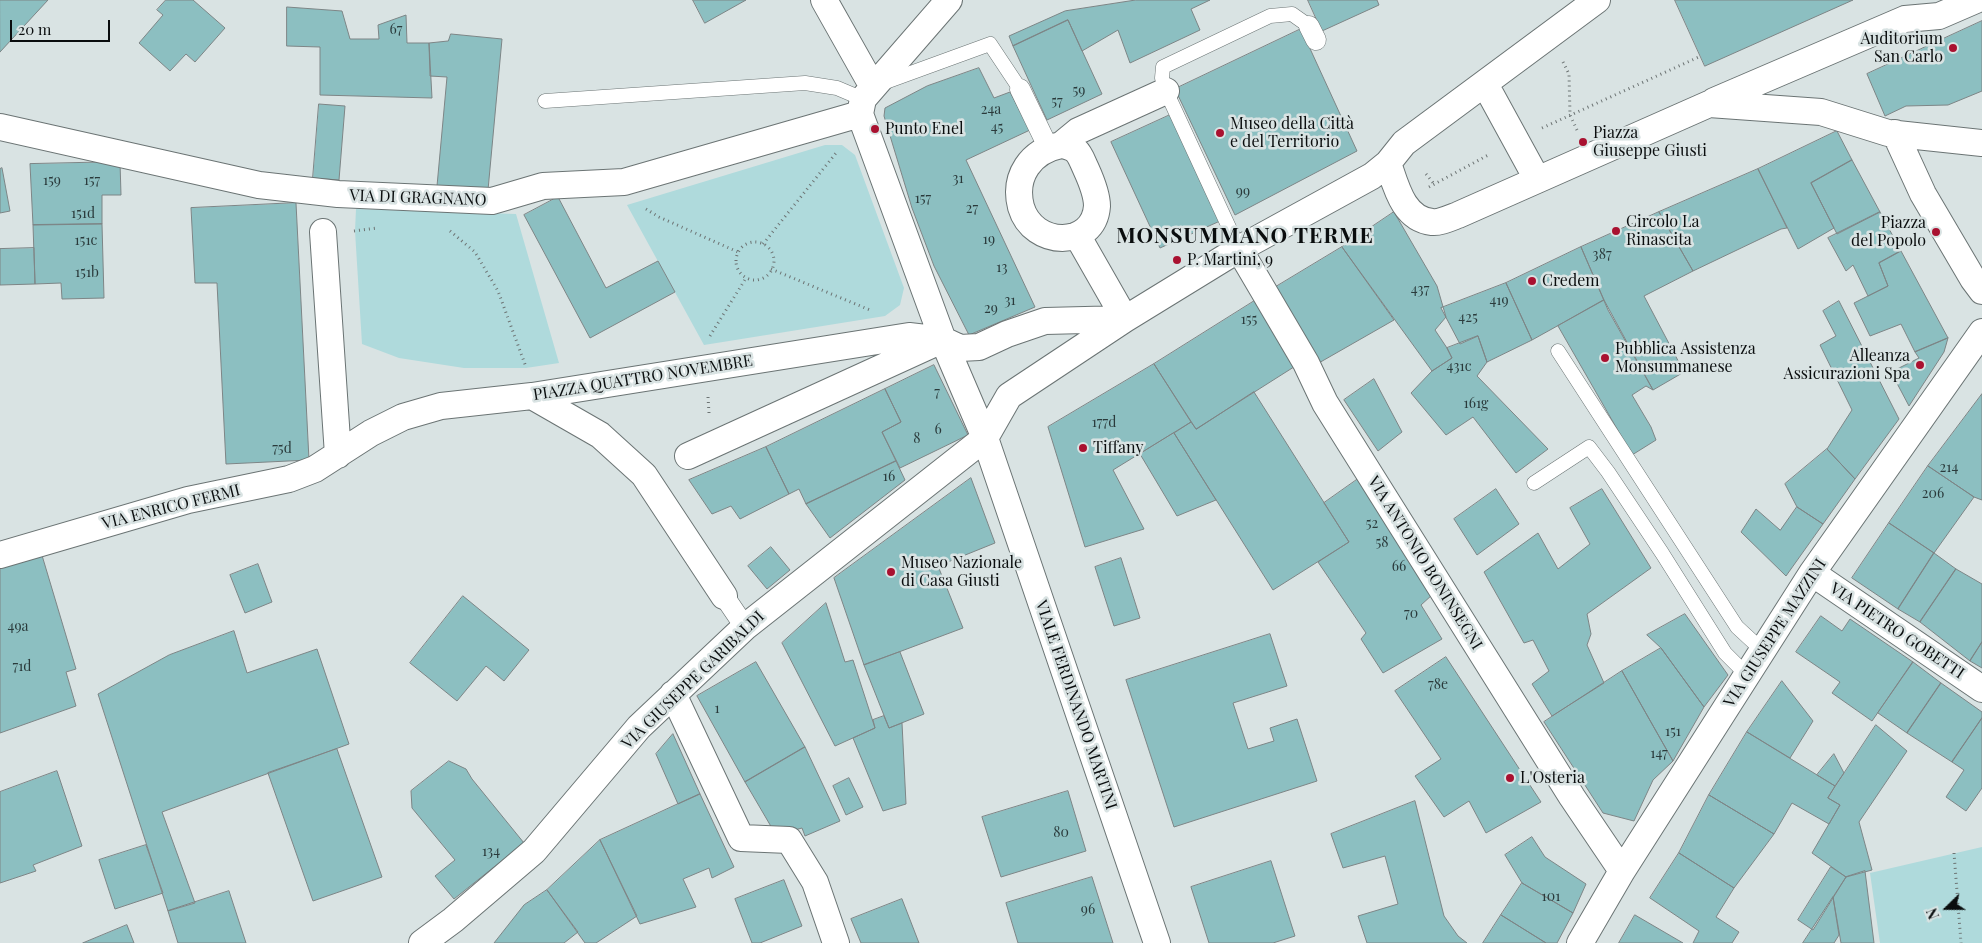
<!DOCTYPE html>
<meta charset="utf-8">
<style>
body{margin:0}
#map{position:relative;width:1982px;height:943px;overflow:hidden;background:#d9e3e3;font-family:"Playfair Display",serif}
canvas{display:block}
.north{position:absolute;left:1922px;top:883px;width:50px;height:50px;-webkit-text-stroke:4px #d9e3e3;paint-order:stroke;rotate:248deg;font-size:14px;font-weight:700;line-height:20px;text-align:center;color:#0a0d0e}
.north::after{content:'';display:block;margin:auto;width:18px;height:22px;background:#0a0d0e;clip-path:polygon(50% 0,100% 100%,50% 72%,0 100%)}
.scale{position:absolute;left:10px;top:20px;width:100px;height:22px;box-sizing:border-box;border:2px solid #0a0d0e;border-top:0;padding-left:6px;font-size:15px;line-height:18px;white-space:nowrap;color:#0a0d0e;-webkit-text-stroke:4px #d9e3e3;paint-order:stroke}
</style>
<div id="map">
<canvas width="1982" height="943"></canvas>
<div class="north">N</div>
<div class="scale">20 m</div>
</div>
<script>
const c = document.querySelector('canvas').getContext('2d');
c.lineJoin = 'round';
function fill(path, color) {
  c.fillStyle = color;
  c.fill(path, 'evenodd');
}
function stroke(path, color, width, dash) {
  c.strokeStyle = color;
  c.lineWidth = width;
  c.lineCap = dash ? 'butt' : 'round';
  c.setLineDash(dash || []);
  c.stroke(path);
}
function label(font, color, halo, rows, align = 'center') {
  c.font = font + ' "Playfair Display",serif';
  c.lineWidth = 5;
  c.setLineDash([]);
  c.textBaseline = 'middle';
  c.strokeStyle = halo;
  c.fillStyle = color;
  for (const [text, x, y, turn = 0] of rows) {
    c.save();
    c.translate(x, y);
    c.rotate((+turn || 0) * Math.PI / 180);
    c.textAlign = isNaN(turn) ? turn : align;
    if (halo) c.strokeText(text, 0, 0);
    c.fillText(text, 0, 0);
    c.restore();
  }
}
fill(new Path2D(`
 M825 145H842L855 155 904 288 900 305 885 316 704 345 627 205Z
 M356 209 516 214 559 363 526 368H464L399 358 362 344 355 231Z
 M1982 847V943H1880L1870 873Z`), '#afdadc');
const building = new Path2D(`
 M0 0H48L0 52Z
 M166 0H193L225 28 195 62 186 54 170 71 139 43 163 15 157 10Z
 M693 0H746L705 23Z
 M1136 0H1210L1191 9 1200 30 1130 63 1118 30 1082 51 1068 20 1013 46 1009 36 1065 11Z
 M1308 0H1377L1379 5 1322 31Z
 M1675 0H1853L1705 66Z
 M287 7 342 11 350 39H379L378 25 406 15 407 43H429L432 98 320 95V47L287 46Z
 M1068 20 1102 94 1047 120 1013 46Z
 M1982 21V91L1948 105 1906 106 1885 116 1867 74Z
 M1301 29 1357 151 1235 215 1175 89Z
 M451 34 502 39 488 190 437 186 447 77 430 76 429 43 448 41Z
 M979 68 994 98 1010 92 1030 130 966 160 1035 307 969 335 934 266 912 208 884 116 885 108 927 86Z
 M319 104 345 106 339 180 313 178Z
 M1170 115 1220 221 1160 248 1111 142Z
 M1837 131 1852 160 1811 183 1834 228 1798 249 1758 169Z
 M1852 160 1880 212 1837 234 1811 183Z
 M120 162 121 195H102V224L33 225 30 164Z
 M2 168 10 211 0 213V169Z
 M1758 169 1787 228 1781 229 1693 271 1659 212Z
 M558 197 606 288 658 261 675 292 590 338 524 215Z
 M296 203 309 460 226 464 217 283H195L191 208Z
 M1394 212 1437 286 1446 317 1435 330 1447 348 1452 358 1432 371 1342 247Z
 M1659 212 1693 271 1644 296 1684 372 1653 390 1608 310 1581 247Z
 M1880 212 1901 251 1879 263 1888 286 1868 296 1853 265 1846 271 1828 238Z
 M102 224 104 298 62 299 61 283 35 284 33 225Z
 M1342 247 1394 320 1317 364 1274 288Z
 M1581 247 1604 300 1532 340 1506 283Z
 M34 248 35 284 0 285V249Z
 M1901 251 1948 338 1915 352 1901 324 1870 336 1854 303 1888 286 1879 263Z
 M1506 283 1532 340 1487 362 1478 336 1460 344 1441 308Z
 M1256 300 1297 365 1196 429 1154 364Z
 M1604 300 1653 390 1646 386 1632 395 1651 427 1656 440 1632 455 1558 326Z
 M1839 301 1899 419 1855 479 1827 449 1852 410 1820 345 1836 336 1823 311Z
 M1478 336 1487 362 1477 376 1548 449 1516 473 1473 417 1446 435 1411 393 1432 371 1452 358 1447 348Z
 M1948 338 1944 352 1909 406 1891 372 1919 358 1915 352Z
 M1154 364 1191 422 1113 470 1144 529 1085 547 1048 427Z
 M934 365 968 435 900 468 882 432 901 422 885 389Z
 M1374 379 1402 432 1378 451 1344 400Z
 M885 389 901 422 882 432 896 461 806 504 799 489 789 494 766 447Z
 M1254 392 1349 542 1273 590 1174 433 1191 422 1196 429Z
 M1982 394V500L1974 497 1928 466Z
 M1174 433 1216 500 1177 516 1140 454Z
 M766 447 789 494 740 519 731 506 712 514 689 480Z
 M1827 449 1855 479 1823 524 1797 507 1785 484Z
 M896 461 905 480 830 538 806 504Z
 M1928 466 1974 497 1934 553 1889 523Z
 M971 478 995 543 938 566 963 628 864 665 834 578Z
 M1358 479 1432 595 1421 605 1442 639 1383 673 1361 639 1366 633 1318 562 1349 542 1324 503Z
 M1496 489 1519 524 1477 555 1454 519Z
 M1602 489 1651 568 1587 614 1591 634 1587 645 1604 683 1552 716 1532 684 1549 671 1533 640 1524 643 1484 572 1538 533 1558 569 1590 544 1570 508Z
 M1797 507 1823 524 1786 576 1741 532 1756 509 1780 530Z
 M1889 523 1934 553 1898 609 1852 578Z
 M771 547 790 570 767 589 748 566Z
 M41 552 76 669 66 672 76 706 0 733V565Z
 M1934 553 1956 569 1920 622 1898 609Z
 M1121 558 1140 618 1114 626 1095 567Z
 M258 564 272 602 245 613 230 575Z
 M1956 569 1982 584V642L1970 661 1920 622Z
 M463 596 529 650 504 681 486 666 457 701 410 663Z
 M826 603 845 662 853 660 875 728 835 746 782 643Z
 M1685 614 1728 675 1704 707 1661 648 1647 635Z
 M1821 616 1842 631 1850 619 1913 662 1872 721 1832 693 1840 682 1796 652Z
 M234 631 247 673 317 649 349 744 162 812 195 903 168 911 98 694 169 655Z
 M1270 634 1287 686 1233 703 1248 749 1274 741 1270 728 1297 719 1317 781 1174 827 1126 680Z
 M1982 642V668L1970 661Z
 M1661 648 1704 707 1673 761 1622 671Z
 M900 652 924 714 889 728 864 665Z
 M1446 657 1541 802 1486 833 1469 801 1444 817 1415 776 1441 759 1395 691Z
 M756 662 805 747 745 782 697 696Z
 M1913 662 1941 683 1907 733 1878 713Z
 M1622 671 1673 761 1653 780 1634 821 1603 813 1544 722Z
 M1782 681 1813 721 1790 758 1747 732Z
 M1941 683 1982 712V718L1952 762 1907 733Z
 M884 716 889 728 902 723 906 804 883 811 853 738 875 728 873 720Z
 M1982 718V788L1966 811 1946 797 1964 770 1952 762Z
 M1876 725 1907 751 1859 822 1872 870 1846 877 1812 853 1840 805 1828 798Z
 M1747 732 1835 786 1828 798 1840 805 1829 824 1792 803 1774 834 1709 795Z
 M673 734 700 794 678 804 656 754Z
 M805 747 840 821 805 836 802 828 776 835 745 782Z
 M337 749 382 877 313 901 268 773Z
 M1834 754 1844 773 1835 786 1817 775Z
 M449 761 466 769 472 779 524 843 454 899 435 876 455 860 412 808 411 791Z
 M57 771 82 846 33 865 36 871 0 883V792Z
 M849 778 863 807 846 815 833 786Z
 M1068 791 1086 851 1001 877 982 817Z
 M700 794 734 867 712 878 709 868 683 879 696 907 640 924 600 840Z
 M1709 795 1774 834 1734 888 1679 853Z
 M1415 801 1444 916 1458 936 1467 943H1367L1358 916 1398 904 1385 856 1343 868 1331 834Z
 M1532 837 1545 857 1586 884 1573 913 1522 883 1505 855Z
 M600 840 637 916 596 943H585L547 890Z
 M146 845 163 893 115 909 99 860Z
 M1679 853 1734 888 1716 917 1739 932 1732 943H1693L1699 931 1650 898Z
 M1271 861 1295 936 1273 943H1209L1191 887Z
 M1831 867 1846 877 1813 930 1798 920Z
 M1865 871 1874 943H1841L1833 897 1846 877Z
 M1092 877 1113 943H1018L1006 903Z
 M784 880 802 926 760 943H752L735 899Z
 M1522 883 1573 913 1557 943H1546L1501 915Z
 M547 890 578 932 564 943H494L524 905Z
 M229 891 246 943H178L168 911Z
 M1833 897 1839 935 1834 943H1803Z
 M902 899 919 943H861L851 919Z
 M1501 915 1546 943H1483Z
 M1635 915 1683 943H1619Z
 M127 925 134 943H83Z`);
fill(building, '#8cbfc1');
stroke(building, '#7d8586', 1);
const service = new Path2D(`
 M883 83 990 44 1020 89
 M545 101 805 83 837 88 863 99
 M1239 249 1166 91 1162 78 1163 67 1270 16 1292 14 1309 26
 M1558 351 1737 627 1763 651
 M1534 483 1589 447 1608 472 1662 553 1725 653 1748 676`);
const pedestrian = new Path2D(`
 M1309 26 1316 40
 M1020 89 1048 147
 M724 596 745 627`);
const minor = new Path2D(`
 M824 0 873 87
 M1485 84 1537 179
 M1714 101 1905 19 1939 16 1976 0
 M860 114 943 340 985 438 1157 943
 M860 114 863 99 949 0
 M0 127 259 185 338 194 492 201 543 186 624 182 860 114
 M1895 133 1923 194 1973 279 1982 291
 M1061 145C1079 148 1079 154 1086 169 1091 180 1097 194 1097 206 1094 249 1033 248 1021 207 1013 176 1031 151 1061 145Z
 M1061 145 1078 131 1166 91
 M1388 163C1396 186 1403 219 1432 222 1439 223 1450 218 1458 215L1709 104 1821 112 1888 133 1982 143
 M323 232 338 455
 M1239 249 1306 363 1325 403 1572 797 1622 871
 M532 396 600 435 644 475 724 596
 M688 456 942 340
 M0 555 188 500 289 479 315 469 371 433 403 417 441 406 532 396 909 336 943 340 960 348 979 347 1007 334 1045 321 1125 319 1239 249 1372 176 1388 163 1404 143 1597 0
 M1812 573 1982 689
 M673 694 741 838 789 840 815 882 836 943
 M422 943 453 920 534 851 639 727 745 627 985 438 1009 396 1125 319 1077 235
 M1580 943 1622 871 1812 573 1982 332`);
stroke(service, '#6b7474', 15);
stroke(pedestrian, '#6b7474', 21);
stroke(minor, '#6b7474', 28);
stroke(new Path2D(`
 M1563 62 1569 74 1570 115 1577 130
 M1542 128 1701 56
 M1426 174 1434 184
 M1429 187 1490 154
 M646 209 659 217 738 252
 M354 231 377 228
 M450 231 475 252 498 291 526 367
 M736 261a19 19 0 1 1 38 0a19 19 0 1 1-38 0Z
 M763 244 836 153
 M771 269 870 310
 M710 336 746 278
 M708 397 709 413
 M1954 853 1961 943`), '#6d7474', 3, [1, 4]);
stroke(service, '#fff', 14);
stroke(pedestrian, '#fff', 20);
stroke(minor, '#fff', 26);
for (const [x, y, r, color] of [
 [1953,48,5,"#a91130"],
 [875,129,5,"#a91130"],
 [1220,133,5,"#a91130"],
 [1583,142,5,"#a91130"],
 [1616,231,5,"#a91130"],
 [1936,232,5,"#a91130"],
 [1177,260,5,"#a91130"],
 [1532,281,5,"#a91130"],
 [1605,358,5,"#a91130"],
 [1920,365,5,"#a91130"],
 [1083,448,5,"#a91130"],
 [891,572,5,"#a91130"],
 [1510,778,5,"#a91130"]
]) {
  const dot = new Path2D();
  dot.arc(x, y, r, 0, 2 * Math.PI);
  c.fillStyle = color;
  c.fill(dot);
  stroke(dot, '#d9e3e3', 2);
}
label('14px', '#2a3a3b', null, [
 ["67",396,30],
 ["59",1079,91],
 ["57",1057,102],
 ["24a",991,110],
 ["45",997,128],
 ["31",958,179],
 ["159",52,181],
 ["157",92,181],
 ["99",1243,192],
 ["157",923,199],
 ["27",972,209],
 ["151d",83,214],
 ["19",989,240],
 ["151c",86,241],
 ["387",1602,255],
 ["13",1002,268],
 ["151b",87,273],
 ["437",1420,290],
 ["31",1010,301],
 ["419",1499,301],
 ["29",991,309],
 ["425",1468,318],
 ["155",1249,320],
 ["431c",1459,367],
 ["7",937,393],
 ["161g",1476,404],
 ["177d",1104,423],
 ["6",938,430],
 ["8",917,439],
 ["75d",282,449],
 ["214",1949,468],
 ["16",889,477],
 ["206",1933,494],
 ["52",1372,524],
 ["58",1382,543],
 ["66",1399,567],
 ["70",1411,614],
 ["49a",18,627],
 ["71d",22,667],
 ["78e",1438,685],
 ["1",717,709],
 ["151",1673,732],
 ["147",1659,754],
 ["80",1061,833],
 ["134",491,852],
 ["101",1551,897],
 ["96",1088,910]
]);
label('16px', '#0a0d0e', '#d9e3e3', [
 ["Auditorium",1943,39,"right"],
 ["San Carlo",1943,57,"right"],
 ["Museo della Città",1230,124],
 ["e del Territorio",1230,142],
 ["Punto Enel",885,129],
 ["Piazza",1593,133],
 ["Giuseppe Giusti",1593,151],
 ["Circolo La",1626,222],
 ["Rinascita",1626,240],
 ["Piazza",1926,223,"right"],
 ["del Popolo",1926,241,"right"],
 ["P. Martini, 9",1187,260],
 ["Credem",1542,281],
 ["Pubblica Assistenza",1615,349],
 ["Monsummanese",1615,367],
 ["Alleanza",1910,356,"right"],
 ["Assicurazioni Spa",1910,374,"right"],
 ["Tiffany",1093,448],
 ["Museo Nazionale",901,563],
 ["di Casa Giusti",901,581],
 ["L'Osteria",1520,778]
], 'left');
label('16px', '#0a0d0e', '#d9e3e3', [
 ["VIA DI GRAGNANO",418,198,2],
 ["PIAZZA QUATTRO NOVEMBRE",643,378,-9],
 ["VIA ENRICO FERMI",171,507,-14],
 ["VIA ANTONIO BONINSEGNI",1425,563,58],
 ["VIA PIETRO GOBETTI",1897,631,34],
 ["VIA GIUSEPPE MAZZINI",1775,633,-57],
 ["VIA GIUSEPPE GARIBALDI",693,680,-44],
 ["VIALE FERDINANDO MARTINI",1076,705,71]
]);
c.letterSpacing = '1px';
label('bold 21px', '#0a0d0e', '#d9e3e3', [
 ["MONSUMMANO TERME",1245,236]
]);
c.letterSpacing = '0px';
</script>
